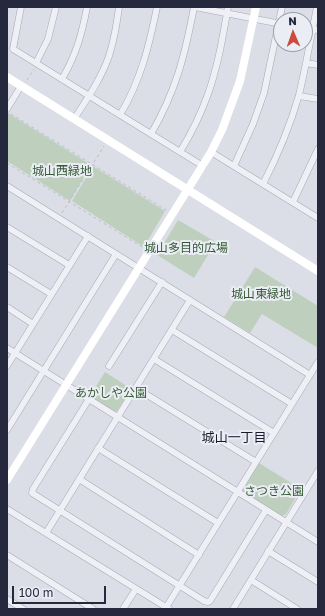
<!DOCTYPE html>
<meta charset="utf-8">
<style>
body{margin:0}
#map{position:relative;width:325px;height:616px;overflow:hidden;background:#dcdee7;font-family:"Golos Text",sans-serif}
canvas{display:block}
.frame{position:absolute;inset:0;border:8px solid #26293d;pointer-events:none}
.north{position:absolute;left:273px;top:12px;width:40px;height:40px;box-sizing:border-box;background:#ebedf4;border:1px solid #9c9fab;border-radius:50%;rotate:358deg;font-size:11px;font-weight:700;line-height:16px;text-align:center;color:#26293d}
.north::after{content:'';display:block;margin:auto;width:14px;height:18px;background:#ce493e;clip-path:polygon(50% 0,100% 100%,50% 72%,0 100%)}
.scale{position:absolute;left:12px;top:586px;width:94px;height:18px;box-sizing:border-box;border:2px solid #26293d;border-top:0;padding-left:5px;font-size:12px;line-height:14px;white-space:nowrap;color:#26293d;-webkit-text-stroke:3px #ebedf4;paint-order:stroke}
</style>
<div id="map">
<canvas width="325" height="616"></canvas>
<div class="frame"></div>
<div class="north">N</div>
<div class="scale">100 m</div>
</div>
<script>
const c = document.querySelector('canvas').getContext('2d');
c.lineJoin = 'round';
function fill(path, color) {
  c.fillStyle = color;
  c.fill(path, 'evenodd');
}
function stroke(path, color, width, dash) {
  c.strokeStyle = color;
  c.lineWidth = width;
  c.lineCap = dash ? 'butt' : 'round';
  c.setLineDash(dash || []);
  c.stroke(path);
}
function label(font, color, halo, rows, align = 'center') {
  c.font = font + ' "Golos Text","Noto Sans JP",sans-serif';
  c.lineWidth = 4;
  c.setLineDash([]);
  c.textBaseline = 'middle';
  c.strokeStyle = halo;
  c.fillStyle = color;
  for (const [text, x, y, turn = 0] of rows) {
    c.save();
    c.translate(x, y);
    c.rotate((+turn || 0) * Math.PI / 180);
    c.textAlign = isNaN(turn) ? turn : align;
    if (halo) c.strokeText(text, 0, 0);
    c.fillText(text, 0, 0);
    c.restore();
  }
}
fill(new Path2D(`
 M8 113 91 165 70 201 7 161V115Z
 M93 166 165 211 144 247 72 201Z
 M178 220 216 242 194 278 157 255Z
 M255 267 318 306V348L262 314 250 333 224 317Z
 M105 372 130 388V391L117 411H114L90 396Z
 M259 463 301 489 286 514 282 516 244 492 243 490Z`), '#bed0bd');
const street = new Path2D(`
 M21 7 13 49 203 166
 M195 7 281 24
 M305 28 318 30
 M36 63 48 39 56 7
 M306 63 318 65
 M62 79C76 55 82 34 87 7
 M299 96 318 99
 M7 109 21 86
 M120 115C141 80 149 46 157 7
 M74 119C87 99 101 79 109 56 114 40 117 23 119 7
 M151 134C176 91 185 55 194 7
 M180 152C191 134 201 114 208 94 218 66 223 36 228 7
 M211 152 318 218
 M234 166 253 124 264 93 282 7
 M263 184C278 155 290 126 299 95 306 66 311 36 317 7
 M7 186 310 375
 M293 202 318 149
 M7 227 69 265
 M7 267 51 294
 M7 307 33 324
 M172 330 292 404
 M7 348 318 542
 M154 359 274 433
 M7 366 88 236
 M109 366 162 282
 M136 388 256 462
 M89 399 33 489 32 493 204 601 208 602 210 601 266 510
 M7 430 116 254
 M98 448 218 523
 M79 479 199 555
 M7 509 169 609
 M46 533 190 300
 M268 551 318 582
 M7 555 93 609
 M251 580 297 609
 M7 599 23 609
 M123 609 136 589
 M165 609 318 362
 M233 609 318 471`);
stroke(street, '#a5a8b4', 7);
stroke(new Path2D(`
 M27 80 34 69
 M11 114 166 210
 M7 163 142 247
 M62 213 104 146`), '#bbbcc5', 1, [3, 3]);
stroke(street, '#eff0f5', 6);
stroke(new Path2D(`
 M7 77 318 271
 M7 480 211 152 222 130 240 81 256 7`), '#fff', 8);
label('12px', '#335934', '#ebedf4', [
 ["城山西緑地",62,171],
 ["城山多目的広場",186,248],
 ["城山東緑地",261,294],
 ["あかしや公園",111,393],
 ["さつき公園",274,491]
]);
label('13px', '#181b2d', '#ebedf4', [
 ["城山一丁目",234,438]
]);
</script>
